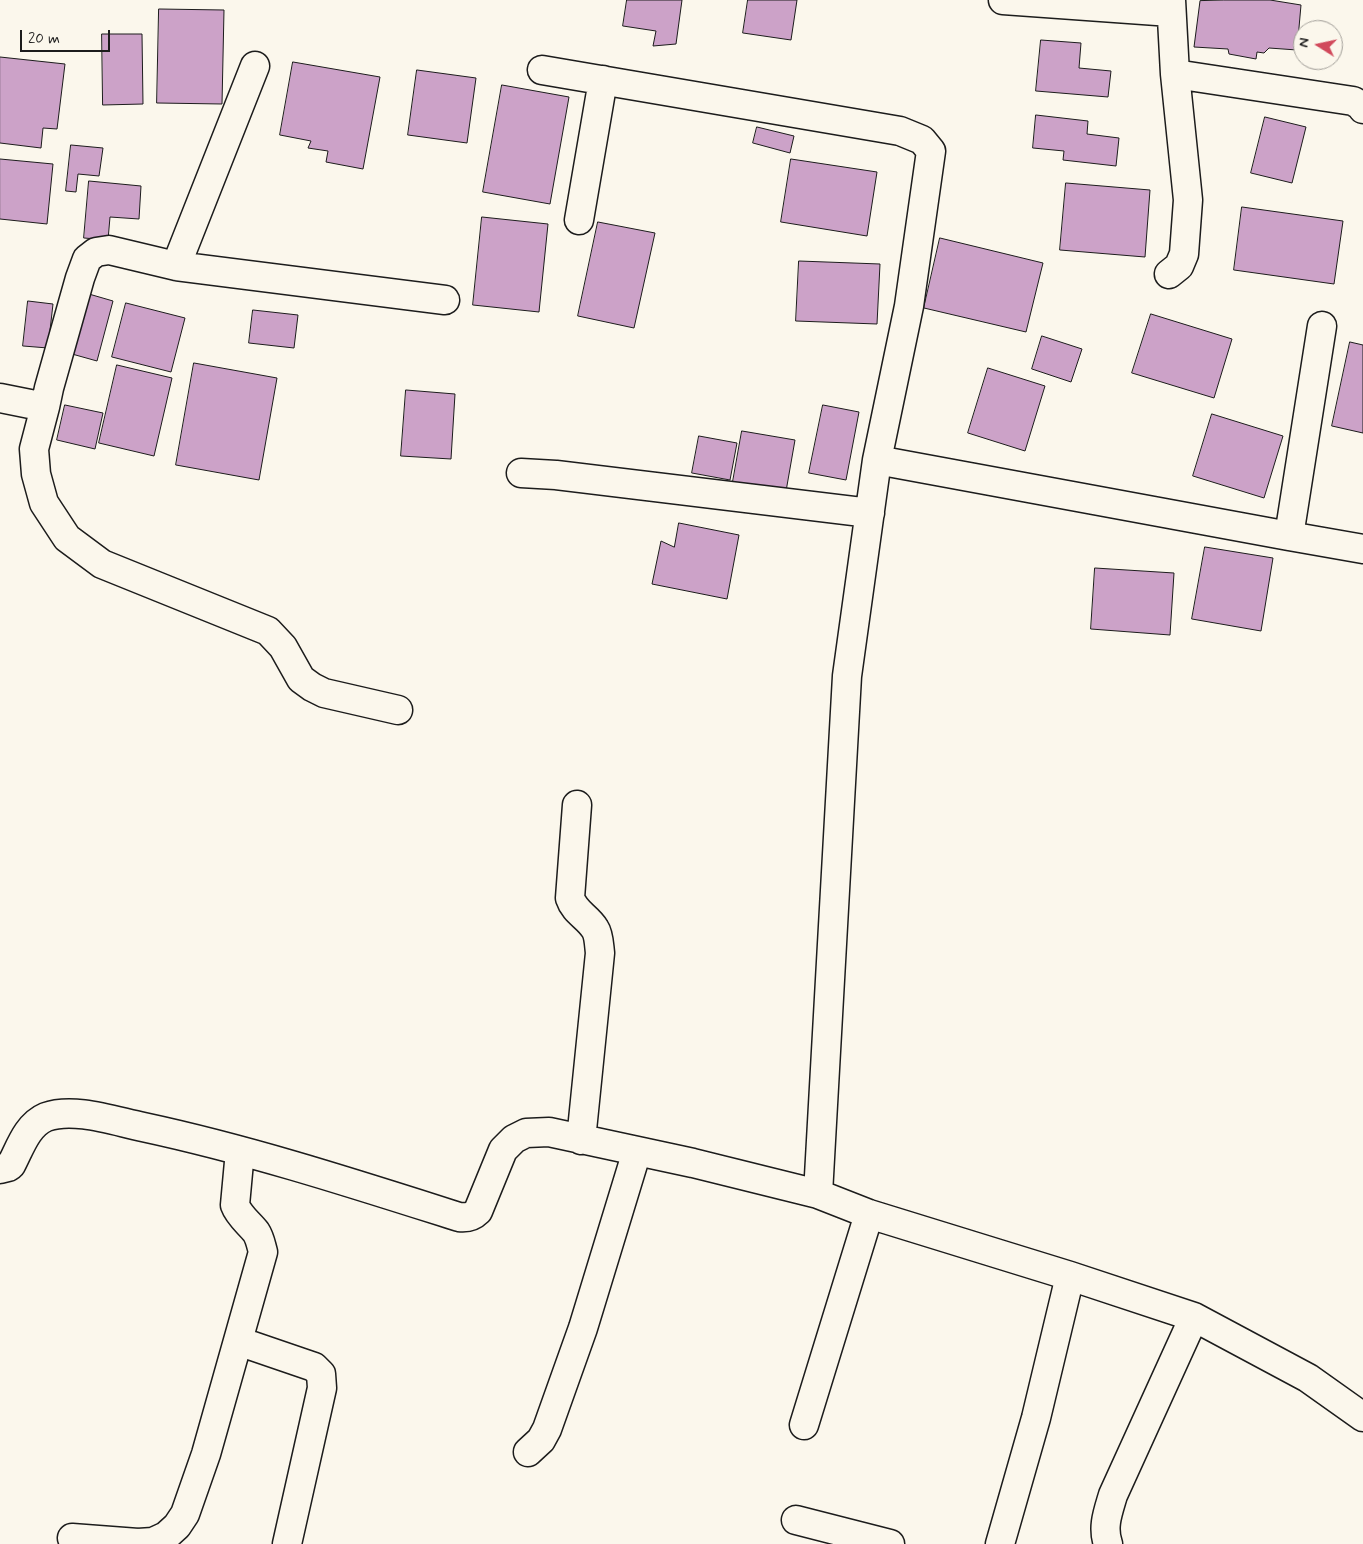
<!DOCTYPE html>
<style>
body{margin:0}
#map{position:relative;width:1363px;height:1544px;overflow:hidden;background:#fbf7ec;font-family:Mynerve,sans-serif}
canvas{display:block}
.north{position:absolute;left:1293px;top:20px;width:50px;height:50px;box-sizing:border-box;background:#fbf7ec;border:1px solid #a29f99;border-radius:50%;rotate:280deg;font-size:14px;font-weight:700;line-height:20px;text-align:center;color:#1c1c1c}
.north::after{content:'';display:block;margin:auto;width:18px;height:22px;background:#d1495b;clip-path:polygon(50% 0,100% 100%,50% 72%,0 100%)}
.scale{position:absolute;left:20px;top:30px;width:90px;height:22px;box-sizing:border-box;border:2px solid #1c1c1c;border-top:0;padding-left:6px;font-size:15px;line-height:18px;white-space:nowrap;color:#1c1c1c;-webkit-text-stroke:4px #fbf7ec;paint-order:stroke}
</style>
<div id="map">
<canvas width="1363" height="1544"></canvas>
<div class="north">N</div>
<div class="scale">20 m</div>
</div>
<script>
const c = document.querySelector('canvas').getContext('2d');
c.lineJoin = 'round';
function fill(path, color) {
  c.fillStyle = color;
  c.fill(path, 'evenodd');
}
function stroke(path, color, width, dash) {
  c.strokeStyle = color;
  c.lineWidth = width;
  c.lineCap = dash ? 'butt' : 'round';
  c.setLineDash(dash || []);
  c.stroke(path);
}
const building = new Path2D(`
 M627 0H682L676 44 653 46 656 31 623 26Z
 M748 0H797L791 40 743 33Z
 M1224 0H1270L1301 5 1297 50 1269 48 1264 53 1257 52 1256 59 1229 54 1228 49 1194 47 1200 1Z
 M159 9 224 10 222 104 157 103Z
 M102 34H142L143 104 103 105Z
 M1041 40 1081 43 1079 68 1111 71 1108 97 1036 91Z
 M0 57 65 64 57 129 43 128 41 148 0 143Z
 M293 62 380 77 363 169 326 162 328 151 308 148 311 141 280 135Z
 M417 70 476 78 467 143 408 135Z
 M502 85 569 97 550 204 483 192Z
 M1036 115 1088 121 1087 134 1119 138 1116 166 1063 160 1064 151 1033 148Z
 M1265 117 1306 127 1292 183 1251 173Z
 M757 127 794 136 790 153 753 143Z
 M71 145 103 148 99 176 78 174 76 192 66 191Z
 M0 159 53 164 47 224 0 219Z
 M791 159 877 172 867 236 781 222Z
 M89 181 141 186 139 219 110 217 108 240 84 238Z
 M1066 183 1150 190 1145 257 1060 250Z
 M1242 207 1343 221 1334 284 1234 270Z
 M482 217 548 224 539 312 473 305Z
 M598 222 655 233 634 328 578 316Z
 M940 238 1043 263 1026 332 924 308Z
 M799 261 880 264 877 324 796 321Z
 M82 292 113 301 97 361 72 354Z
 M28 301 53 304 48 348 23 346Z
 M126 303 185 318 171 372 112 357Z
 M253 310 298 315 294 348 249 343Z
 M1151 314 1232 339 1214 398 1132 373Z
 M1042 336 1082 349 1071 382 1032 369Z
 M1350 342 1363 345V433L1332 426Z
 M194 363 277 378 259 480 176 465Z
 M117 365 172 378 154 456 99 443Z
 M988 368 1045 386 1025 451 968 433Z
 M406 390 455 394 451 459 401 456Z
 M65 405 103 413 95 449 57 440Z
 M823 405 859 412 846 480 809 473Z
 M1212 414 1283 436 1264 498 1193 476Z
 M742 431 795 440 785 497 732 487Z
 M699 436 737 443 730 480 692 473Z
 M679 523 739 535 727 599 652 584 661 541 674 547Z
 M1205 547 1273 558 1261 631 1192 619Z
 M1095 568 1174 573 1170 635 1091 629Z`);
fill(building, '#cca2c8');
stroke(building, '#1c1c1c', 1);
const minor = new Path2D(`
 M1003 0 1171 12
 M542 70 900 131 922 140 931 151 909 306 877 460 847 676 818 1194
 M1175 74 1353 101 1360 105 1363 109
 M579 220 603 80
 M176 266 255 66
 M1169 274 1179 266 1184 254 1188 200 1175 74 1171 0
 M0 398 45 407 49 388 80 278 87 259 96 252 109 250 176 266 445 300
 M45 407 34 449 36 474 44 503 67 538 102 564 268 631 283 647 301 679 312 687 324 693 398 710
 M877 460 1289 536 1322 326
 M521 473 556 475 870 513
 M1289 536 1363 549
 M577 805 570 898C575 913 587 916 595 929 599 935 599 945 600 953L581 1140
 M0 1169 8 1167 11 1165C20 1148 27 1125 46 1117 74 1107 114 1121 143 1127 250 1150 355 1184 459 1217 467 1218 472 1217 478 1211L503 1150 514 1139 526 1133 549 1132 693 1163 818 1194 869 1214 1070 1276 1194 1317 1308 1378 1363 1417
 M238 1341 314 1367 321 1374 322 1388 287 1544
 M804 1425 869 1214
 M528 1452 541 1440 547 1429 583 1328 637 1151
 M796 1520 890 1544
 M72 1538 138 1543 153 1542 166 1536 177 1526 185 1514 206 1454 263 1252C261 1245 260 1238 256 1232 249 1223 239 1216 235 1205L240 1151
 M1000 1544 1036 1418 1070 1276
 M1108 1544C1102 1527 1108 1512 1113 1495L1194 1317`);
stroke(minor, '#1c1c1c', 31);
stroke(minor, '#fbf7ec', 28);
</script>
